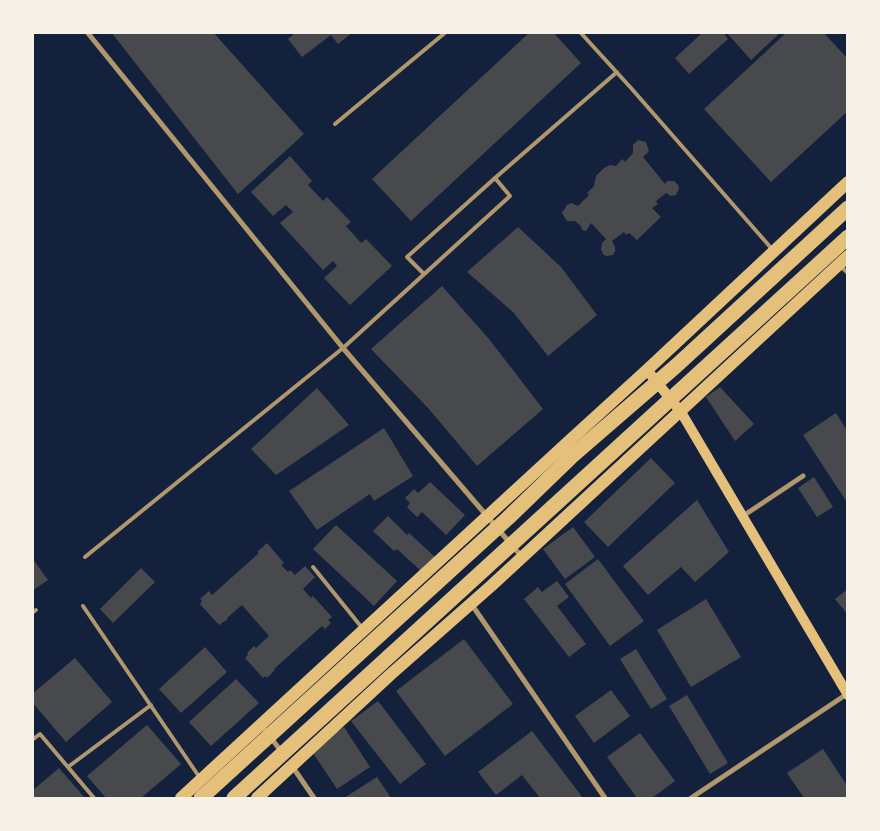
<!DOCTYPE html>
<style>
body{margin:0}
#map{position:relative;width:880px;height:831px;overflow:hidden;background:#14213d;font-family:"Nunito Sans",sans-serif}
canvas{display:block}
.frame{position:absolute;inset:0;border:34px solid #f6f1e7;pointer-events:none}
</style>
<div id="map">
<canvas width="880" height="831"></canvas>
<div class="frame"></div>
</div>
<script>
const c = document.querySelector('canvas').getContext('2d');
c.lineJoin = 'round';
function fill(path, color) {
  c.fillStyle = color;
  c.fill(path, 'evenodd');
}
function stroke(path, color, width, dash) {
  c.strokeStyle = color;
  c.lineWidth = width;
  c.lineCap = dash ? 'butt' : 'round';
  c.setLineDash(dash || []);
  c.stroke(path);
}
fill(new Path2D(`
 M111 32H213L304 134 238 194Z
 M296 32H353L338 44 331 35 302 57 288 39Z
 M530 32H553L581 63 411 221 372 179Z
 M703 32H723L728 39 689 74 675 58Z
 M726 32H781L751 60Z
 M787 32H823L848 59V111L771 182 704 109Z
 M638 140 646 142 649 151 643 157 665 184 667 181H674L678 185 679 189 676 195 671 196 666 193 656 201 658 204 652 208 661 217 637 240 629 233 626 235 624 232 612 241 615 247V251L613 255 606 256 603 254 601 249 602 243 606 239 591 223 586 231 582 230 581 226 575 221H567L562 213 567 205 571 203 578 206 589 195 587 193 594 186 596 176 604 168 610 165 616 166 622 159 625 162 633 153V145Z
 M290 156 312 181 308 185 323 201 327 197 351 222 346 226 361 243 366 239 392 266 350 305 324 278 337 266 333 261 323 270 280 223 293 212 286 205 273 216 251 192Z
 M518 227 561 267 597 315 548 356 513 312 467 272Z
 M442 286 489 339 543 409 477 466 428 408 371 349Z
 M720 387 754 424 735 441 706 397Z
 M317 388 349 425 276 475 251 449Z
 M836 413 848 432V504L803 435Z
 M384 428 413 476 374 501 370 494 317 530 289 491Z
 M651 458 675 483 608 547 584 522Z
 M814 477 833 507 817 517 798 488Z
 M430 482 465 515 446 535 422 512 417 517 407 507 410 503 405 498 414 489 418 493Z
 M697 500 729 552 695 582 681 567 648 595 623 566Z
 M388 516 407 535 409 533 435 557 421 571 397 549 394 551 373 531Z
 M336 525 397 581 374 606 313 549Z
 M573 527 595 557 565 579 543 549Z
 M267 543 284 563 281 565 288 572 290 570 295 575 305 566 315 577 303 589 311 598 313 596 332 617 328 620 331 623 325 629 322 626 274 669 275 670 267 678 266 676 263 678 245 658 248 655 247 653 254 646 256 648 269 636 242 605 227 618 228 619 219 625 200 604 202 601 200 599 209 591 212 595 259 553 257 552Z
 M32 558 48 580 32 591Z
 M598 559 644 621 610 646 565 584Z
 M141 568 155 582 113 623 100 609Z
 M557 581 569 597 557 606 586 644 569 657 524 599 538 587 542 592Z
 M848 589V615L835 599Z
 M706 599 741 657 691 687 657 630Z
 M464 639 513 704 445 756 396 691Z
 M205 647 227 672 181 713 159 689Z
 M636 649 667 699 651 709 620 659Z
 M75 658 112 702 66 742 32 702V694Z
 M236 679 259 703 211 746 189 722Z
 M611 690 630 716 594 743 575 716Z
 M687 695 728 763 710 774 669 706Z
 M378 701 426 764 400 784 351 721Z
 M147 725 181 764 141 798H106L87 776Z
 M344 727 370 767 337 789 311 750Z
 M532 731 583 798H540L522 775 496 795 478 772Z
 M640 733 675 781 652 798H637L607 757Z
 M823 749 848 787V798H804L787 773Z
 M59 768 85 798H32V791Z
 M377 777 391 798H344Z`), '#48494c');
stroke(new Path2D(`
 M580 32 631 88 772 249
 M335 124 446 32
 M840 266 848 273
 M424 274 407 257 495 178 617 72
 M85 557 343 348 510 196 495 178
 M313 567 363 629
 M83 606 200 778
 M32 613 36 610
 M32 740 40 734 94 798
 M68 767 151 705`), '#b1986c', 4);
stroke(new Path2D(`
 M87 32 343 348 522 557
 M743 516 803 476
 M472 605 605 798
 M261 725 281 751
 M292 766 314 798
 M691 798 847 694`), '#b1986c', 5);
stroke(new Path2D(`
 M647 370 681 412 848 695`), '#e5c07b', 10);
stroke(new Path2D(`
 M181 798 568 442 647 370 848 182
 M257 798 390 675 491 586 848 256`), '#e5c07b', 12);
stroke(new Path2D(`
 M201 798 508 518 572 456 676 366 848 208
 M234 798 848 237`), '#e5c07b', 15);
</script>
